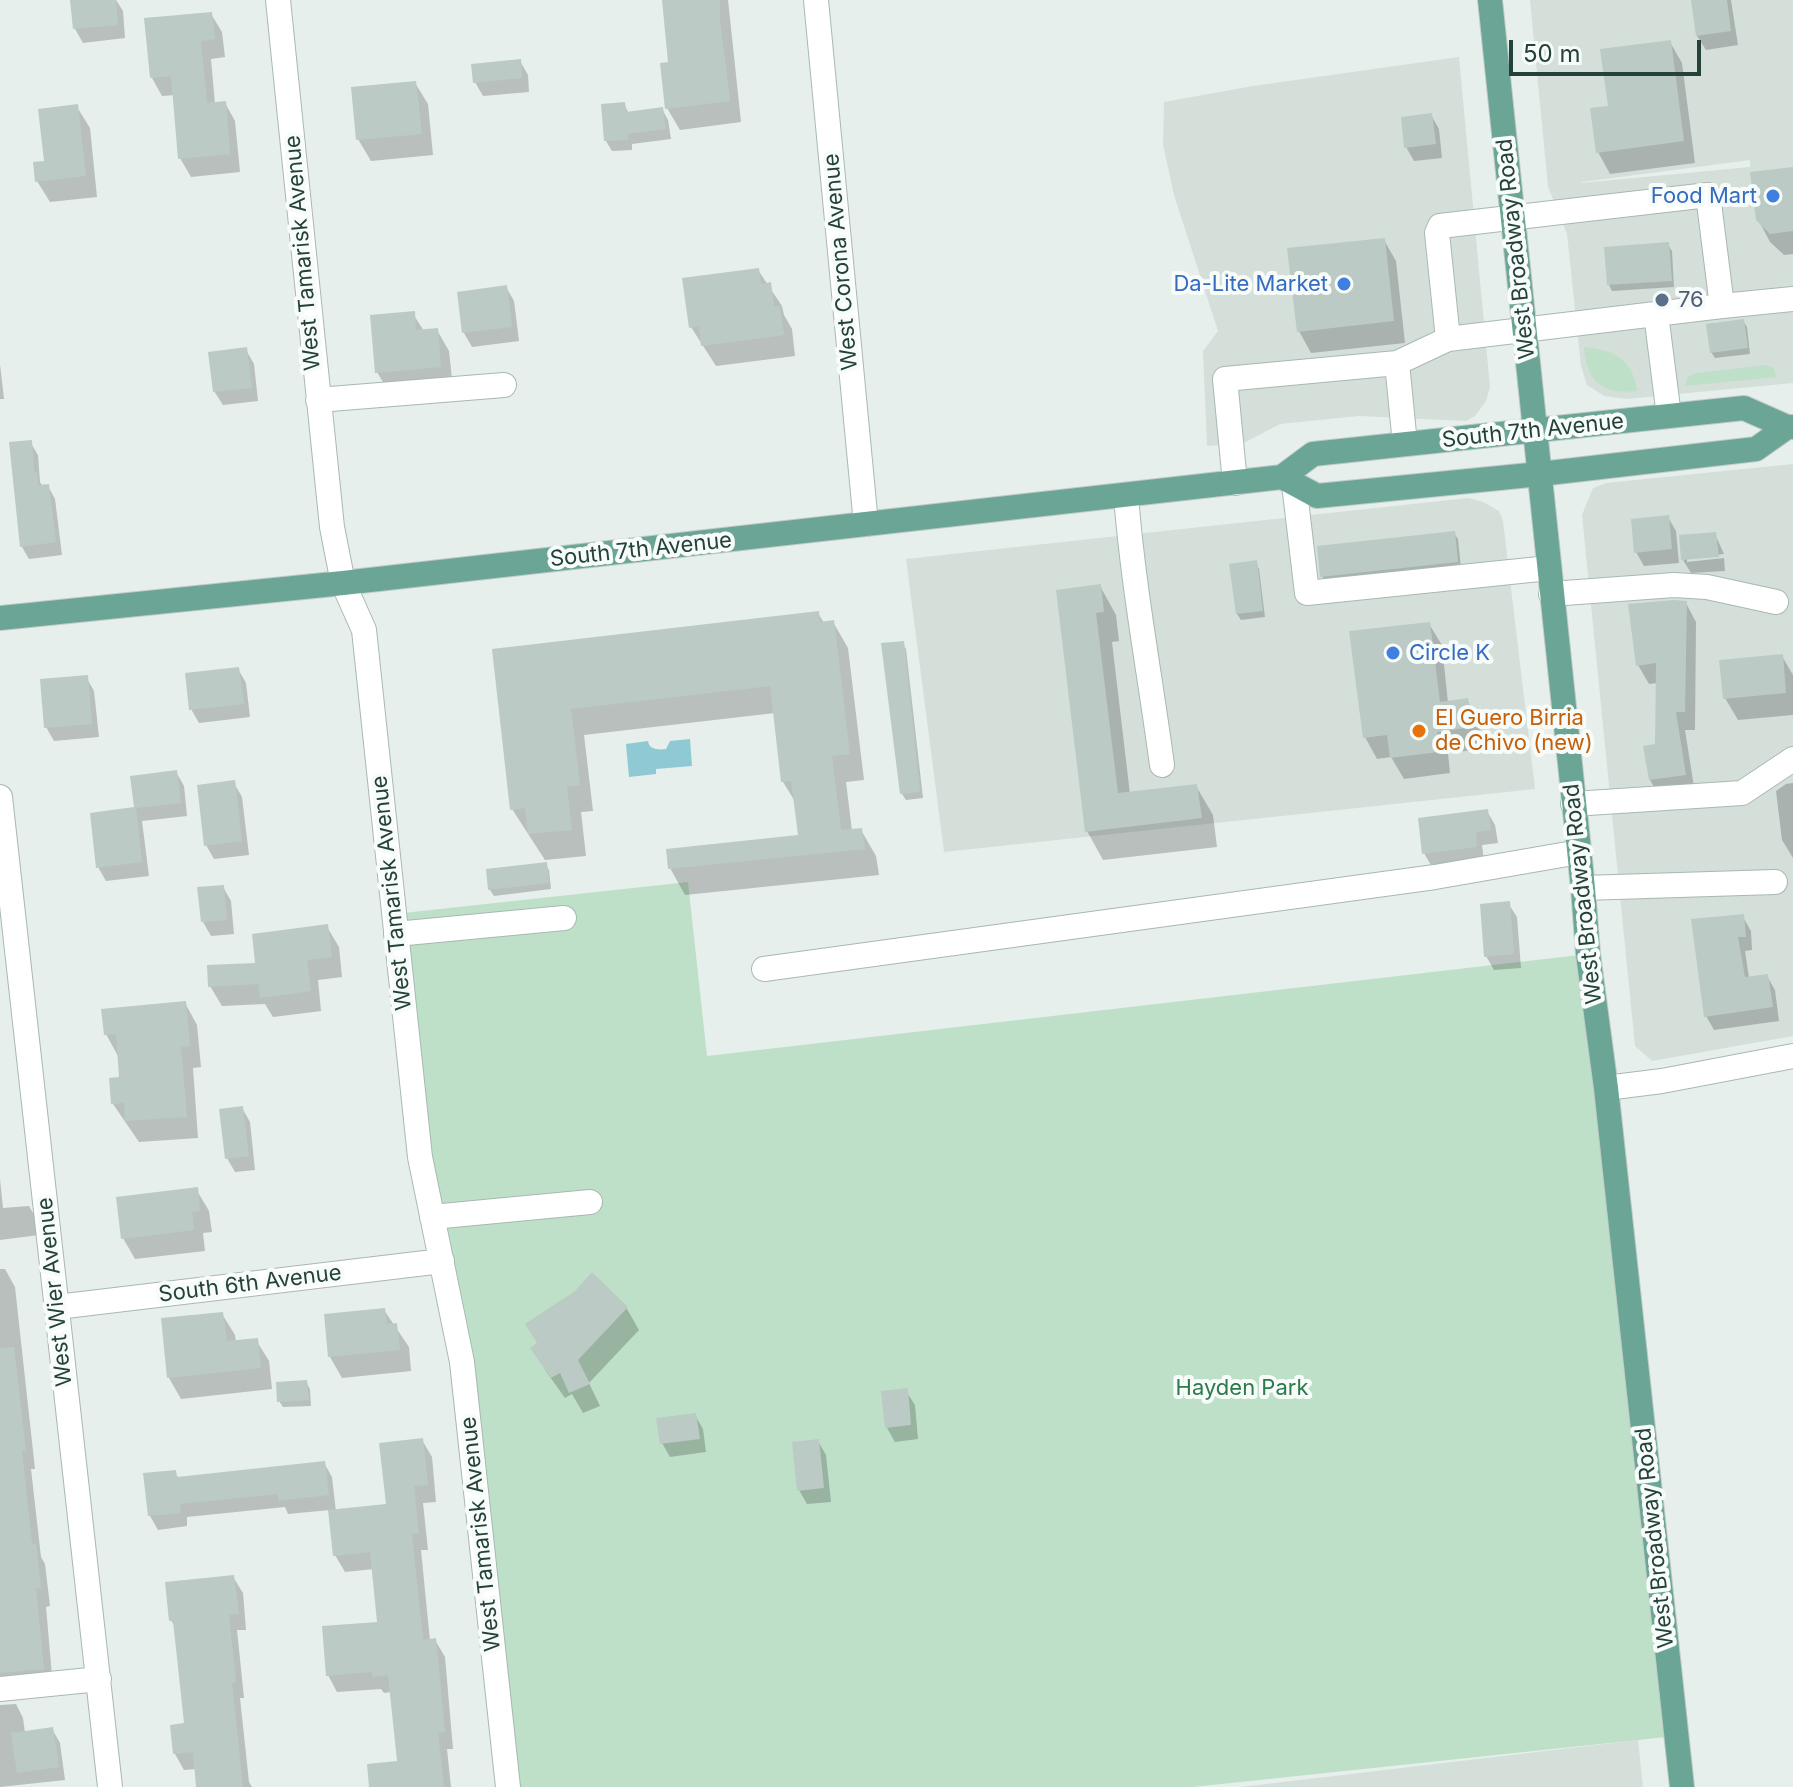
<!DOCTYPE html>
<style>
body{margin:0}
#map{position:relative;width:1793px;height:1787px;overflow:hidden;background:#e6efeb;font-family:Inter,sans-serif}
canvas{display:block}
.scale{position:absolute;left:1509px;top:40px;width:192px;height:36px;box-sizing:border-box;border:4px solid #24423a;border-top:0;padding-left:10px;font-size:24px;line-height:28px;white-space:nowrap;color:#24423a;-webkit-text-stroke:6px #f7fbf9;paint-order:stroke}
</style>
<div id="map">
<canvas width="1793" height="1787"></canvas>
<div class="scale">50 m</div>
</div>
<script>
const c = document.querySelector('canvas').getContext('2d');
c.lineJoin = 'round';
function fill(path, color) {
  c.fillStyle = color;
  c.fill(path, 'evenodd');
}
function stroke(path, color, width, dash) {
  c.strokeStyle = color;
  c.lineWidth = width;
  c.lineCap = dash ? 'butt' : 'round';
  c.setLineDash(dash || []);
  c.stroke(path);
}
function label(font, color, halo, rows, align = 'center') {
  c.font = font + ' Inter,sans-serif';
  c.lineWidth = 8;
  c.setLineDash([]);
  c.textBaseline = 'middle';
  c.strokeStyle = halo;
  c.fillStyle = color;
  for (const [text, x, y, turn = 0] of rows) {
    c.save();
    c.translate(x, y);
    c.rotate((+turn || 0) * Math.PI / 180);
    c.textAlign = isNaN(turn) ? turn : align;
    if (halo) c.strokeText(text, 0, 0);
    c.fillText(text, 0, 0);
    c.restore();
  }
}
fill(new Path2D(`
 M1530 0H1793V383L1626 399 1604 396 1587 385 1581 366 1567 234 1548 187ZM1750 160V167L1581 183 1582 182Z
 M1459 57 1490 387 1486 401 1475 416 1466 421 1359 416 1280 424 1244 443 1207 446 1203 351 1218 331 1174 195 1163 145 1164 102 1253 86Z
 M1793 464V1036L1652 1061 1635 1046 1582 515 1593 488 1606 483Z
 M1468 498 1483 502 1499 511 1503 521 1535 789 944 852 906 559Z
 M1638 1740 1643 1787H1241Z`), '#d4dfda');
fill(new Path2D(`
 M1584 347C1614 350 1633 359 1637 391 1602 395 1587 382 1584 347Z
 M1766 365 1773 368 1777 377 1685 386 1688 377 1696 373Z
 M688 882 707 1056 1588 954 1676 1736 1193 1787H508L394 914Z`), '#bfe0c8');
fill(new Path2D(`
 M690 739 692 766 656 769V774L629 777 626 744 648 741C649 750 659 750 666 749L670 741Z`), '#8ec9d4');
fill(new Path2D(`
 M87 0H116L123 11 125 38 83 43 75 29Z
 M664 0H728L741 122 680 130 667 108 670 64Z
 M1693 0H1731L1738 45 1706 50 1697 36Z
 M211 14 222 32 225 57 211 59 215 104 225 103 235 121 240 172 191 177 180 158 175 95 162 96 152 78Z
 M1670 42 1682 63 1695 163 1610 174 1598 152 1610 108Z
 M520 61 528 75 529 92 483 96 475 82Z
 M415 83 428 104 433 155 371 161 358 139Z
 M624 104 629 114 662 109 668 120 671 139 632 144V150L612 151 606 141Z
 M77 107 90 128 97 197 50 202 37 181Z
 M1431 115 1439 129 1442 158 1414 161 1406 147Z
 M1793 169V254L1784 255 1770 242 1758 219Z
 M1384 240 1396 261 1405 343 1311 353 1299 331Z
 M1668 245 1672 251 1674 287 1612 291 1609 285Z
 M758 270 782 306 784 315 792 329 795 356 716 366 691 327Z
 M506 287 514 301 519 341 472 347 464 333 459 293Z
 M413 314 424 331 437 330 449 351 453 388 390 394 377 372Z
 M1743 321 1747 327 1750 354 1715 358 1711 352Z
 M246 350 254 364 258 401 223 405 214 391Z
 M0 364 4 399H0Z
 M30 442 38 455 40 482 43 487 48 486 55 499 62 555 29 559 22 547 11 444Z
 M1668 517 1676 531 1679 563 1644 566 1636 552Z
 M1454 533 1458 539 1461 568 1326 582 1322 576Z
 M1715 534 1724 554 1687 558V562L1724 558 1725 571 1691 573 1683 560Z
 M1256 563 1259 569 1265 617 1241 620 1237 614Z
 M1100 586 1116 615 1119 641 1112 642 1130 794 1196 786 1213 815 1217 847 1103 860 1087 831 1058 591Z
 M1686 603 1696 622 1695 730H1685L1695 793 1661 799 1650 780 1657 746 1658 683 1649 684 1638 665Z
 M818 613 824 623 833 622 848 648 864 780 846 782 852 831 861 830 876 856 879 875 685 895 670 868 800 837 796 803 783 782 775 713 584 735 593 811 581 812 586 856 545 860 512 809 494 651Z
 M1429 624 1442 645 1448 703 1467 700 1479 722 1483 749 1448 753 1450 773 1404 779 1391 757 1377 759 1365 737Z
 M902 643 906 649 923 798 906 800 902 794Z
 M1782 656 1793 675V715L1738 720 1725 698Z
 M238 669 246 683 250 717 199 723 191 709Z
 M86 677 94 691 99 737 54 741 46 727Z
 M176 772 184 786 187 816 142 821 149 876 106 881 98 867 136 809 132 777Z
 M234 783 242 797 249 855 214 859 206 845Z
 M1793 783V858L1782 840 1776 791 1786 784Z
 M1487 811 1495 825 1498 843 1482 845 1484 861 1432 867 1424 853Z
 M545 864 549 870 551 889 494 896 490 890 488 870Z
 M223 887 231 901 234 934 211 936 203 922Z
 M1508 903 1517 917 1521 968 1494 970 1486 956Z
 M1743 917 1751 931 1752 950 1745 951 1749 978 1767 976 1775 990 1779 1021 1714 1030 1706 1016Z
 M327 927 339 947 342 977 318 980 321 1011 273 1017 265 1004 222 1006 210 986 258 964Z
 M185 1003 197 1025 201 1067 193 1068 198 1138 139 1142 113 1104 122 1079 118 1056 106 1034Z
 M242 1108 250 1122 255 1170 235 1172 227 1158Z
 M0 1179 3 1208 29 1206 37 1220 39 1235 0 1240Z
 M196 1189 209 1211 212 1232 203 1233 205 1251 135 1259 123 1238Z
 M0 1269H5L15 1287 35 1469H31L41 1557 45 1564 50 1606 46 1607 53 1687 0 1689Z
 M592 1275 627 1309 639 1330 589 1383 600 1406 583 1413 572 1394 565 1398 545 1370 538 1344Z
 M384 1310 409 1347 411 1371 342 1378 330 1357Z
 M222 1314 235 1335 236 1342 256 1340 269 1361 272 1389 181 1399 169 1378Z
 M306 1382 310 1389 311 1406 283 1407 279 1401Z
 M906 1391 915 1405 918 1439 895 1442 887 1428Z
 M695 1415 703 1429 706 1452 670 1457 662 1443Z
 M422 1440 432 1457 436 1502 423 1503 428 1550H421L430 1641 435 1640 445 1657 453 1749H447L451 1787H371L399 1763 392 1692 384 1693 381 1689 337 1692 328 1675 380 1624 374 1569 345 1572 335 1555 330 1510 288 1514 285 1507 187 1517V1526L158 1530 150 1516 175 1472 179 1479 324 1463 332 1477 336 1512 388 1506Z
 M818 1441 826 1455 831 1502 807 1504 799 1490Z
 M233 1577 243 1593 246 1630H237L244 1698H240L249 1782 252 1787H198L196 1769 184 1770 175 1754 186 1725 176 1629 171 1620Z
 M16 1704 23 1718 25 1733 52 1729 60 1743 65 1780 0 1787V1705Z`), '#0003');
fill(new Path2D(`
 M70 0H116L118 25 73 29Z
 M662 0H720V20L730 101 665 109 660 63 668 62Z
 M1691 0H1727L1731 31 1696 36Z
 M212 12 215 39 201 41 207 103 226 101 230 154 178 159 171 76 150 78 144 18Z
 M1671 40 1684 141 1596 153 1590 108 1608 106 1600 49Z
 M521 59 522 78 473 83 471 64Z
 M416 81 422 134 356 140 351 87Z
 M625 102 626 112 663 107 666 129 627 134 628 140 604 141 601 104Z
 M78 104 86 176 35 182 33 162 44 161 38 109Z
 M1432 113 1436 144 1404 148 1401 117Z
 M1793 167V231L1770 234 1756 220 1750 172Z
 M1385 238 1394 321 1297 332 1287 248Z
 M1669 242 1672 281 1607 285 1604 247Z
 M759 268 761 284 771 282 774 306H780L784 335 701 346 699 326 689 328 682 278Z
 M507 285 512 327 462 333 457 292Z
 M415 311 416 330 438 328 441 367 375 373 370 315Z
 M1744 319 1748 348 1710 353 1706 324Z
 M247 347 252 388 213 392 208 352Z
 M32 440 34 472H37L38 485 49 484 56 542 20 547 9 442Z
 M1669 515 1672 549 1634 553 1631 519Z
 M1455 531 1458 562 1320 577 1317 546Z
 M1716 532 1719 557 1681 560 1679 535Z
 M1257 560 1263 611 1236 614 1229 564Z
 M1101 584 1104 612 1096 613 1118 793 1197 784 1202 818 1085 832 1056 590Z
 M1674 600 1687 601 1685 712H1676L1686 775 1649 780 1643 746 1655 744 1656 663 1636 666 1628 604Z
 M819 611 820 622 834 620 850 754 832 756 841 830 862 828 865 849 668 869 666 849 798 835 791 781 781 782 770 686 571 709 580 785 567 787 572 830 528 834 525 808 510 810 492 649Z
 M1430 622 1440 702 1468 698 1472 727 1437 732 1439 752 1390 758 1387 735 1363 738 1349 631Z
 M904 641 920 792 900 794 881 643Z
 M1783 654 1786 693 1723 699 1719 660Z
 M239 667 244 704 189 710 185 673Z
 M88 675 92 724 44 728 40 679Z
 M177 770 181 803 136 808 142 862 96 868 90 813 134 807 130 776Z
 M235 780 242 841 204 846 197 785Z
 M1488 809 1491 830 1476 832 1477 847 1422 854 1418 818Z
 M547 862 549 883 488 890 486 869Z
 M224 885 227 920 201 922 197 887Z
 M1510 901 1514 954 1484 957 1480 904Z
 M1744 914 1746 937H1738L1745 977 1768 974 1773 1007 1704 1017 1691 919Z
 M328 924 332 957 307 960 311 991 260 998 258 984 208 987 207 965 255 963 252 934Z
 M186 1001 190 1046 181 1047 187 1117 125 1121 124 1103 111 1104 109 1078 119 1077 116 1034 104 1035 101 1009Z
 M243 1106 249 1156 225 1159 219 1109Z
 M198 1187 200 1211 192 1212 194 1230 121 1239 116 1197Z
 M592 1272 628 1307 578 1360 590 1384 569 1393 560 1373 551 1378 530 1348 537 1343 525 1324 575 1291Z
 M385 1308 387 1324 397 1323 400 1350 328 1357 324 1314Z
 M223 1312 227 1341 258 1338 261 1368 167 1378 161 1318Z
 M14 1347 26 1451H22L32 1544 36 1543 41 1588 36 1589 44 1669 0 1673V1348Z
 M307 1380 309 1400 277 1402 276 1382Z
 M908 1388 911 1425 885 1428 881 1391Z
 M696 1413 700 1439 660 1444 656 1418Z
 M423 1438 428 1485 414 1486 419 1533 412 1534 423 1640 436 1638 445 1732 438 1733 444 1787H369L367 1764 397 1761 388 1675 372 1677V1672L326 1676 322 1626 377 1622 370 1552 333 1556 328 1510 386 1504 379 1443Z
 M819 1439 824 1488 797 1491 792 1442Z
 M325 1461 329 1495 278 1501V1494L180 1504 181 1513 148 1516 143 1473 176 1470 177 1477Z
 M234 1575 239 1614 229 1615 236 1682 232 1683 243 1787H196L193 1752 173 1754 170 1725 184 1723 173 1621H169L165 1582Z
 M53 1727 59 1767 17 1773 11 1733Z`), '#bbcac4');
const minor = new Path2D(`
 M278 0 332 527 343 583 364 630 420 1157 462 1362 508 1787
 M816 0 866 524
 M1656 314 1669 416
 M1448 339 1722 306
 M1397 363 1405 444
 M318 400 504 385
 M1235 483 1225 379 1397 363 1448 339 1437 233 1440 226 1708 195 1722 306 1793 299
 M1294 484 1307 593 1549 568
 M1126 496C1133 586 1150 675 1162 765
 M1551 594 1674 585 1707 587 1776 602
 M0 797 110 1787
 M1573 804 1742 793 1793 759
 M1583 888 1775 882
 M396 934 564 918
 M764 969 1435 877 1579 852
 M1606 1088 1662 1081 1793 1056
 M432 1217 590 1202
 M57 1307 442 1261
 M0 1689 99 1679`);
const major = new Path2D(`
 M1490 0 1583 888 1588 954 1606 1088 1682 1787
 M1282 477 1317 496 1540 474 1756 449 1787 427H1793
 M0 618 343 583 1282 477 1313 454 1744 408 1787 427`);
stroke(minor, '#a8b8b2', 26);
stroke(major, '#c2cac8', 26);
stroke(minor, '#fff', 24);
stroke(major, '#6aa596', 24);
for (const [x, y, r, color] of [
 [1773,196,8,"#3f7fe0"],
 [1344,284,8,"#3f7fe0"],
 [1662,300,8,"#5c6f8a"],
 [1393,653,8,"#3f7fe0"],
 [1419,731,8,"#e8710a"]
]) {
  const dot = new Path2D();
  dot.arc(x, y, r, 0, 2 * Math.PI);
  c.fillStyle = color;
  c.fill(dot);
  stroke(dot, '#f7fbf9', 3);
}
label('22px', '#366cbe', '#f7fbf9', [
 ["Food Mart",1757,196],
 ["Da-Lite Market",1328,284],
 ["Circle K",1409,653,"left"]
], 'right');
label('22px', '#24423a', '#f7fbf9', [
 ["West Broadway Road",1516,249,-96],
 ["West Tamarisk Avenue",303,253,-95],
 ["West Corona Avenue",841,262,-95],
 ["South 7th Avenue",1533,431,-6],
 ["South 7th Avenue",641,550,-6],
 ["West Tamarisk Avenue",392,893,-96],
 ["West Broadway Road",1583,894,-96],
 ["South 6th Avenue",250,1284,-7],
 ["West Wier Avenue",55,1292,-96],
 ["West Tamarisk Avenue",481,1534,-96],
 ["West Broadway Road",1655,1538,-96]
]);
label('22px', '#4e5e75', '#f7fbf9', [
 ["76",1678,300]
], 'left');
label('22px', '#c56008', '#f7fbf9', [
 ["El Guero Birria",1435,718],
 ["de Chivo (new)",1435,743]
], 'left');
label('22px', '#2d7a4b', '#f7fbf9', [
 ["Hayden Park",1242,1388]
]);
</script>
